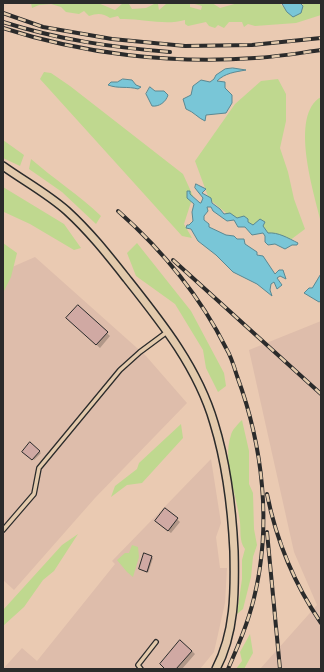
<!DOCTYPE html>
<style>
body{margin:0}
#map{position:relative;width:324px;height:672px;overflow:hidden;background:#eacab2;font-family:"Playpen Sans",sans-serif}
canvas{display:block}
.frame{position:absolute;inset:0;border:4px solid #2b2b2b;pointer-events:none}
</style>
<div id="map">
<canvas width="324" height="672"></canvas>
<div class="frame"></div>
</div>
<script>
const c = document.querySelector('canvas').getContext('2d');
c.lineJoin = 'round';
function fill(path, color) {
  c.fillStyle = color;
  c.fill(path, 'evenodd');
}
function stroke(path, color, width, dash) {
  c.strokeStyle = color;
  c.lineWidth = width;
  c.lineCap = dash ? 'butt' : 'round';
  c.setLineDash(dash || []);
  c.stroke(path);
}
fill(new Path2D(`
 M35 257 146 356 187 403 95 498 14 590 3 580V271Z
 M321 321V669H260L317 605 294 552 249 350Z
 M211 459 221 523 216 537 220 568H227L225 603 214 652 200 669H3L22 648 37 661 115 564 112 561Z`), '#debdab');
fill(new Path2D(`
 M31 3H98L115 10 123 3 129 4 132 9 146 8 154 4H158L159 10 166 4 164 3H190V7L201 10 202 6 191 3H212L220 8 238 3H279L293 16 303 6 302 3H321V15L296 23 255 26 248 24 244 27 242 22H229L224 28 218 25 215 28 209 26 206 22 188 26 185 24V20C164 26 142 18 120 19L118 16 110 18C103 13 97 13 89 16L84 11 79 14 66 12 61 7 51 4 39 5 32 8Z
 M44 72 51 73 70 86 183 174 193 196 184 224 192 238 182 236 40 79Z
 M278 79 286 94V121L280 148 288 172 294 199 305 229 289 241 256 230 230 216 209 199 195 161 235 104 261 81Z
 M321 97V222C314 193 289 115 321 97Z
 M3 140 24 155 20 166 3 158Z
 M31 159C54 179 79 195 101 216L96 224 62 192 29 169Z
 M3 187 64 224 81 248 74 250 30 224 4 212Z
 M3 243 17 253 11 277 3 293Z
 M137 243 191 311 224 373 226 386 218 392 206 368 203 350 175 304 136 276 127 253Z
 M242 420 249 451V484L253 493 254 529 257 545 253 557 251 577 243 609 237 614 242 579V560L245 549C239 541 241 531 240 522 237 495 222 461 231 435 232 430 238 424 242 420Z
 M181 424 183 438 142 483 127 485 111 497 115 486 137 469 139 463Z
 M78 534 54 571 43 580 24 607 3 626V610L62 545Z
 M132 545 138 547 139 557 133 577 127 572 117 560 125 553H129Z
 M250 634 253 653 244 669H236L242 661 240 652Z`), '#bfd88f');
const water = new Path2D(`
 M282 3H300L303 6 301 13 293 17 287 12Z
 M233 68 246 70C235 72 225 73 217 81L225 82V88L232 95V103L226 113 206 115 205 121C198 118 194 112 186 109L183 99 191 95 193 86 201 80 210 82 214 79 216 75 225 69Z
 M123 79 132 80 136 85 141 87 138 89C128 86 118 89 108 85L111 82H117Z
 M150 87 155 91H164L168 95C166 102 159 107 152 106L146 94Z
 M196 184 206 189 202 193 211 198 212 203 220 209 224 214 230 213 237 218 244 216 248 219V222L253 225 260 219 265 222 263 226 268 233C278 232 288 238 298 243L297 245H292L285 249 275 244 268 245 265 242V236L263 233 252 235 245 227H238L234 220 227 221 213 211 211 207H207L208 211 204 216V220L209 224V227L226 235 234 236 237 239H244L245 244 257 252V255L263 256 275 274 279 270H283L286 279 280 276 277 278 282 285 277 289 274 282 271 284 270 290 272 296 257 284 233 272 216 255 198 241 191 229 186 228 187 225H189L193 221 192 212 194 204 187 198V191H190V194L200 203H201L203 198 195 188Z
 M321 274V301L319 302 304 293 309 288H312Z`);
fill(water, '#79c6d7');
stroke(water, '#5a8892', 1);
fill(new Path2D(`
 M78 306 110 336 100 348 70 321Z
 M31 444 41 453 34 460 24 451Z
 M177 519 180 522 171 533 159 524Z
 M145 554 153 558 148 573 140 569Z
 M192 651 195 654 182 669H166Z`), '#0003');
const building = new Path2D(`
 M78 305 108 332 96 345 66 318Z
 M30 442 40 451 32 460 22 452Z
 M165 508 178 518 168 531 155 521Z
 M144 553 152 556 147 572 139 569Z
 M180 640 192 651 176 669H165L160 664Z`);
fill(building, '#d0a9a3');
stroke(building, '#2b2b2b', 1);
const service = new Path2D(`
 M3 530 34 494 39 468 120 370 140 352 167 332
 M141 669 138 665 156 642`);
const minor = new Path2D(`
 M3 166C24 181 48 194 67 211 90 232 108 255 127 279 162 323 198 368 214 423 226 462 232 510 234 551 235 591 235 633 216 669`);
stroke(service, '#2b2b2b', 6);
stroke(minor, '#2b2b2b', 10);
stroke(service, '#e3caac', 3.5);
stroke(minor, '#e3caac', 7);
const rail = new Path2D(`
 M3 13 43 27 112 39 185 46 252 45 321 38
 M3 22C60 40 110 47 170 52
 M3 28C83 54 171 64 255 58 277 57 299 53 321 50
 M118 211C161 249 200 296 226 348 231 356 234 366 237 376 263 446 272 525 254 598 248 623 238 646 228 669
 M173 260 321 394
 M267 494C276 539 295 585 321 623
 M267 532 280 669`);
stroke(rail, '#2b2b2b', 4);
stroke(rail, '#e3caac', 2.5, [8]);
</script>
